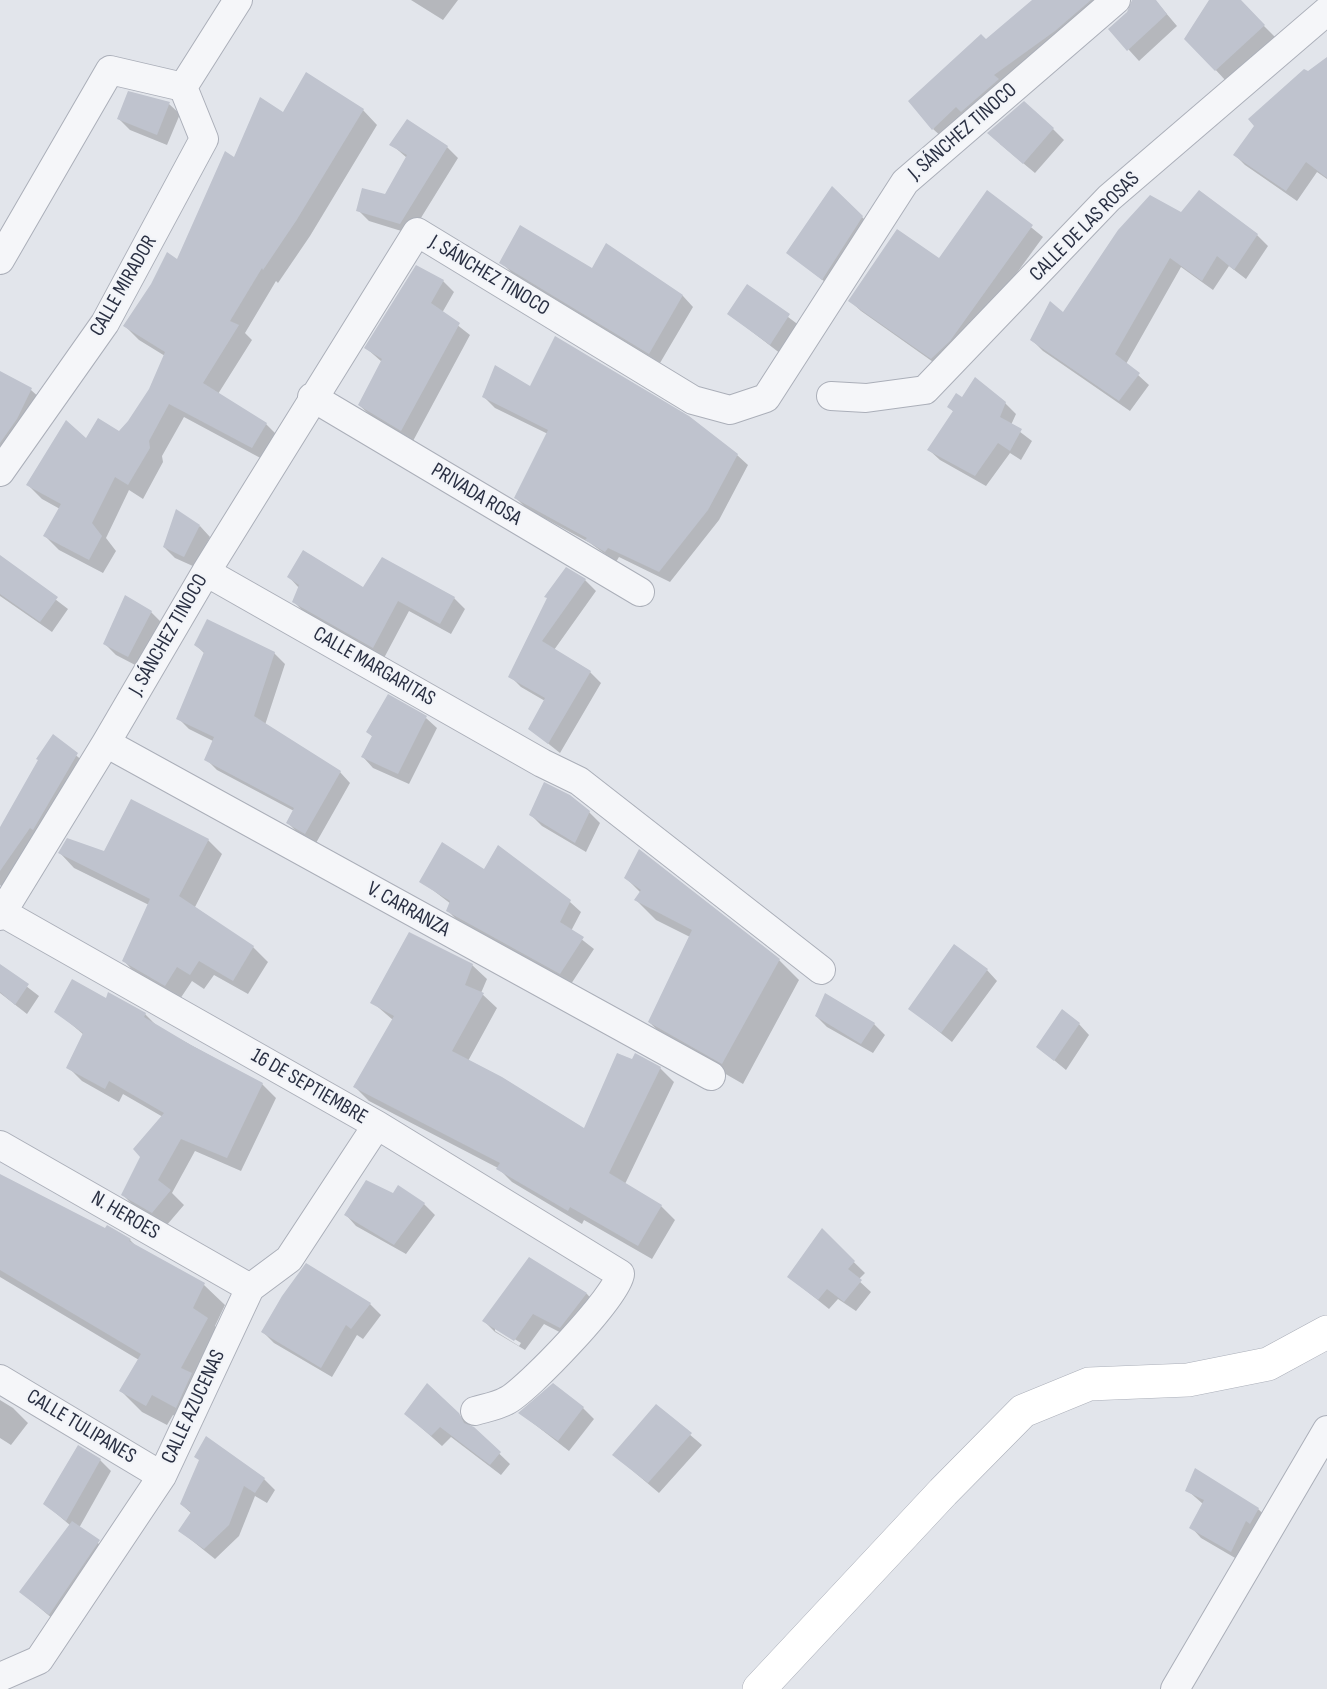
<!DOCTYPE html>
<meta charset="utf-8">
<style>
body{margin:0}
canvas{display:block;background:#e2e5eb}
</style>
<canvas width="1327" height="1689"></canvas>
<script>
const c = document.querySelector('canvas').getContext('2d');
c.lineJoin = 'round';
function fill(path, color) {
  c.fillStyle = color;
  c.fill(path, 'evenodd');
}
function stroke(path, color, width, dash) {
  c.strokeStyle = color;
  c.lineWidth = width;
  c.lineCap = dash ? 'butt' : 'round';
  c.setLineDash(dash || []);
  c.stroke(path);
}
function label(font, color, halo, rows, align = 'center') {
  c.font = font + ' "Sofia Sans Condensed",sans-serif';
  c.lineWidth = 4.5;
  c.setLineDash([]);
  c.textBaseline = 'middle';
  c.strokeStyle = halo;
  c.fillStyle = color;
  for (const [text, x, y, turn = 0] of rows) {
    c.save();
    c.translate(x, y);
    c.rotate((+turn || 0) * Math.PI / 180);
    c.textAlign = isNaN(turn) ? turn : align;
    if (halo) c.strokeText(text, 0, 0);
    c.fillText(text, 0, 0);
    c.restore();
  }
}
fill(new Path2D(`
 M411 0H458L443 20Z
 M1034 0H1116L944 139 933 129 986 41Z
 M1143 0H1155L1177 26 1139 61 1110 29Z
 M1211 0H1238L1275 37 1226 81 1186 38Z
 M1327 59V179L1317 172 1297 201 1245 165 1235 155 1308 73Z
 M169 104 180 114 167 145 130 130 119 119Z
 M363 110 377 125 310 236 278 283 276 281 245 333 252 340 218 394 266 424 280 438 266 461 184 417 162 456 163 462 143 499 129 490 106 538 116 551 103 573 59 550 45 536 60 509 42 499 28 485 87 440 120 434 150 389 165 356 139 340 125 326 177 261 235 159 283 114Z
 M1053 129 1064 140 1035 173 1000 144Z
 M391 144 447 147 458 158 411 234 369 221 358 210 386 196 407 158Z
 M833 188 873 228 834 289 788 253Z
 M988 192 1043 237 960 351 943 369 861 311 850 301 939 260Z
 M1182 214 1257 235 1268 246 1246 279 1229 266 1213 290 1181 267 1126 364 1149 385 1130 411 1043 351 1032 340Z
 M606 245 683 296 693 307 660 363 512 273 501 262 592 270Z
 M443 281 454 292 442 313 470 335 413 441 370 415 359 405 382 362 366 348Z
 M747 286 800 326 781 354 729 314Z
 M0 373 31 390 42 400 0 469Z
 M531 388 737 455 748 465 719 520 670 582 619 557 616 562 590 543 526 508 515 497 548 434 495 408 484 397Z
 M963 399 1005 403 1016 414 1011 425 1032 441 1021 460 1010 453 986 486 940 460 929 450 954 412 949 407Z
 M200 526 210 537 195 567 175 558 164 547Z
 M0 557 68 609 52 632 0 596Z
 M566 569 585 580 596 591 554 650 590 672 601 683 560 753 530 729 545 701 521 687 510 676Z
 M289 577 363 589 454 598 465 609 451 634 409 611 384 658 304 612 293 601 299 588Z
 M151 612 162 623 139 667 116 655 105 644Z
 M196 645 274 653 285 664 265 725 340 772 350 783 316 843 299 834 288 823 294 811 217 770 206 759 213 741 189 729 178 718 205 654Z
 M426 718 437 728 409 784 373 768 363 757 373 737 368 732Z
 M53 737 88 765 5 890 0 885V830Z
 M589 812 600 823 586 852 542 826 531 815Z
 M208 840 222 854 195 907 253 947 268 962 248 994 214 975 204 989 192 981 180 999 138 976 124 961 149 905 74 868 60 853 105 852Z
 M485 871 570 902 581 912 571 931 594 949 571 984 459 922 448 911 451 904 421 881Z
 M626 878 779 960 799 980 743 1084 670 1042 649 1022 690 937 656 920 636 900 641 893Z
 M472 965 487 979 481 993 497 1008 468 1061 584 1130 632 1061 660 1068 674 1082 625 1184 661 1206 675 1220 652 1259 584 1220 582 1224 512 1182 498 1168 369 1101 355 1087 393 1020 372 1002Z
 M0 966 39 996 27 1014 0 993Z
 M987 970 997 981 952 1042 910 1009Z
 M109 994 145 1014 158 1027 262 1084 276 1098 241 1171 195 1151 172 1193 184 1205 166 1226 137 1209 123 1195 163 1117 123 1094 119 1102 82 1081 68 1067 84 1035 56 1011 106 1000Z
 M826 995 874 1024 885 1035 873 1053 827 1027 816 1016Z
 M1079 1024 1089 1035 1066 1070 1038 1047Z
 M0 1188 130 1240 138 1248 204 1285 225 1305 215 1326 228 1340 197 1427 173 1415 167 1425 142 1412 121 1391 139 1360 0 1277Z
 M394 1195 424 1204 435 1215 406 1254 356 1226 346 1215Z
 M822 1231 865 1273 858 1280 871 1292 856 1311 838 1299 829 1309 789 1277Z
 M529 1259 587 1294 597 1305 571 1338 544 1324 525 1350 495 1332 484 1321ZM495 1327 521 1343 519 1346 495 1331Z
 M370 1304 381 1315 363 1339 357 1335 332 1377 274 1343 263 1332Z
 M0 1400 13 1408 28 1423 11 1445 0 1438Z
 M656 1406 702 1445 659 1493 614 1455Z
 M583 1408 594 1419 569 1451 520 1413Z
 M458 1414 510 1464 501 1475 451 1437 442 1446 417 1424Z
 M100 1460 111 1471 79 1528 109 1552 60 1625 21 1592 71 1526 45 1504Z
 M264 1479 275 1490 267 1503 255 1496 239 1536 215 1559 180 1531 192 1514 181 1504Z
 M1187 1490 1258 1509 1269 1519 1242 1562 1201 1538 1191 1527 1203 1504Z`), '#0003');
fill(new Path2D(`
 M1032 0H1091L1055 31 994 75 999 79 961 112 956 107 932 130 908 101 981 34 986 39Z
 M1132 0H1156L1167 14 1127 51 1108 29 1127 12Z
 M1209 0H1241L1265 25 1215 71 1184 39Z
 M1327 57V178L1306 162 1286 191 1233 155 1254 126 1248 119 1304 69 1308 71Z
 M306 72 364 109 296 221 263 270 262 268 230 321 239 325 203 383 267 423 252 448 169 404 149 441 150 448 128 485 115 477 92 523 102 536 89 560 43 536 61 504 26 485 66 420 86 438 98 418 119 431 128 421 149 389 165 352 123 326 151 284 167 252 177 259 225 151 234 157 260 97 283 112Z
 M128 91 170 102 157 135 117 119Z
 M1024 101 1054 128 1023 164 987 133Z
 M407 119 448 146 400 224 356 211 362 188 385 194 407 155 389 145Z
 M832 186 863 216 822 280 786 253Z
 M987 190 1033 225 950 341 931 359 848 301 897 229 939 258Z
 M1199 190 1258 234 1234 270 1217 256 1202 281 1170 258 1115 354 1140 373 1119 401 1030 340 1050 301 1063 312 1118 230 1150 195 1181 212Z
 M520 225 592 268 606 243 683 295 649 354 499 263Z
 M416 265 444 280 431 303 460 323 401 431 358 405 382 359 364 348Z
 M747 284 790 314 770 345 727 314Z
 M555 336 689 416 738 454 708 510 659 572 608 548 605 552 585 540 587 538 514 498 548 430 482 397 495 365 530 386Z
 M0 371 32 388 17 419 0 443Z
 M975 377 1006 402 1000 417 1022 429 1010 451 998 443 975 476 927 450 953 411 947 407 956 393 962 397Z
 M176 509 200 525 184 557 163 547Z
 M303 550 363 587 382 557 455 597 440 624 398 601 373 648 292 602 299 585 287 577Z
 M0 555 58 597 40 622 0 594Z
 M566 567 586 579 542 641 591 671 548 744 528 729 545 698 508 677 547 598 544 597Z
 M125 595 152 611 128 657 103 644Z
 M207 619 275 652 254 716 341 771 305 834 286 823 294 808 204 760 214 737 176 719 204 652 194 645Z
 M388 694 427 716 398 774 361 757 372 736 366 732Z
 M53 734 78 753 33 830 30 828 0 871V827L38 760 36 759Z
 M544 782 570 795 590 811 575 843 529 815Z
 M131 799 209 839 179 896 254 946 233 981 199 961 190 975 177 967 165 986 122 961 150 899 58 853 67 838 104 851Z
 M442 842 484 869 498 845 571 900 560 922 584 937 560 974 446 911 450 901 419 882Z
 M639 849 780 959 722 1064 648 1022 692 930 634 900 641 890 624 878Z
 M409 932 473 964 465 985 484 993 452 1051 502 1077 584 1128 617 1053 632 1059 635 1053 661 1067 609 1173 662 1205 638 1246 570 1207 568 1211 496 1169 500 1163 353 1087 394 1016 370 1003Z
 M954 944 988 969 941 1033 908 1009Z
 M0 964 29 984 15 1005 0 992Z
 M72 979 106 998 108 992 146 1013 144 1017 191 1045 263 1083 227 1158 181 1139 158 1180 171 1190 152 1213 121 1195 140 1157 133 1149 164 1113 109 1081 105 1089 66 1068 83 1033 54 1012Z
 M825 993 875 1023 861 1044 815 1016Z
 M1062 1009 1080 1023 1054 1061 1036 1047Z
 M0 1174 105 1228 107 1225 131 1239 129 1241 205 1283 193 1308 208 1318 181 1368 192 1373 176 1408 152 1395 146 1406 119 1391 141 1354 0 1270Z
 M366 1180 393 1193 398 1185 425 1203 394 1245 344 1215Z
 M822 1228 855 1261 848 1269 862 1280 844 1302 827 1289 818 1300 787 1277Z
 M529 1257 587 1293 560 1328 533 1314 514 1341 482 1321Z
 M306 1263 371 1303 351 1329 346 1325 321 1368 261 1332 282 1296Z
 M427 1383 459 1413 464 1423 474 1427 501 1452 490 1465 440 1427 431 1436 404 1414Z
 M553 1383 584 1407 558 1441 518 1413Z
 M656 1404 692 1433 648 1483 612 1455Z
 M206 1436 265 1478 255 1493 244 1486 229 1525 204 1549 178 1531 191 1512 180 1504 199 1460 194 1457Z
 M78 1445 101 1459 66 1521 43 1504Z
 M1195 1468 1259 1508 1250 1524 1246 1521 1231 1552 1189 1528 1204 1500 1185 1491Z
 M72 1521 100 1540 49 1615 19 1592Z`), '#bfc3ce');
const street = new Path2D(`
 M183 87 238 0
 M0 260 110 70 183 87
 M831 396 866 398 925 390 1109 198 1327 11
 M312 397 640 592
 M0 472 105 323 204 139 183 87
 M206 572 542 763 579 781 821 970
 M106 743 711 1076
 M3 913 377 1125 620 1274C621 1292 526 1392 506 1401 497 1406 485 1408 475 1411
 M0 916 106 743 206 572 417 232 693 400 730 410 766 398 905 182 1116 0
 M0 1145 250 1288
 M0 1379 162 1476
 M0 1677 39 1660 162 1476 250 1288 289 1259 377 1125
 M1175 1689 1327 1430`);
const secondary = new Path2D(`
 M759 1689 943 1492 1023 1411 1089 1384 1188 1380 1268 1364 1327 1332`);
stroke(street, '#abafb9', 30);
stroke(secondary, '#abafb9', 34);
stroke(street, '#f5f6f9', 28);
stroke(secondary, '#fff', 33);
label('21px', '#2a3043', '#f2f4f8', [
 ["J. SÁNCHEZ TINOCO",963,132,-41],
 ["CALLE DE LAS ROSAS",1085,227,-45],
 ["J. SÁNCHEZ TINOCO",489,276,31],
 ["CALLE MIRADOR",124,286,-60],
 ["PRIVADA ROSA",476,495,31],
 ["J. SÁNCHEZ TINOCO",169,635,-60],
 ["CALLE MARGARITAS",374,667,30],
 ["V. CARRANZA",408,910,29],
 ["16 DE SEPTIEMBRE",309,1087,30],
 ["N. HEROES",125,1216,30],
 ["CALLE AZUCENAS",194,1407,-65],
 ["CALLE TULIPANES",81,1427,31]
]);
</script>
